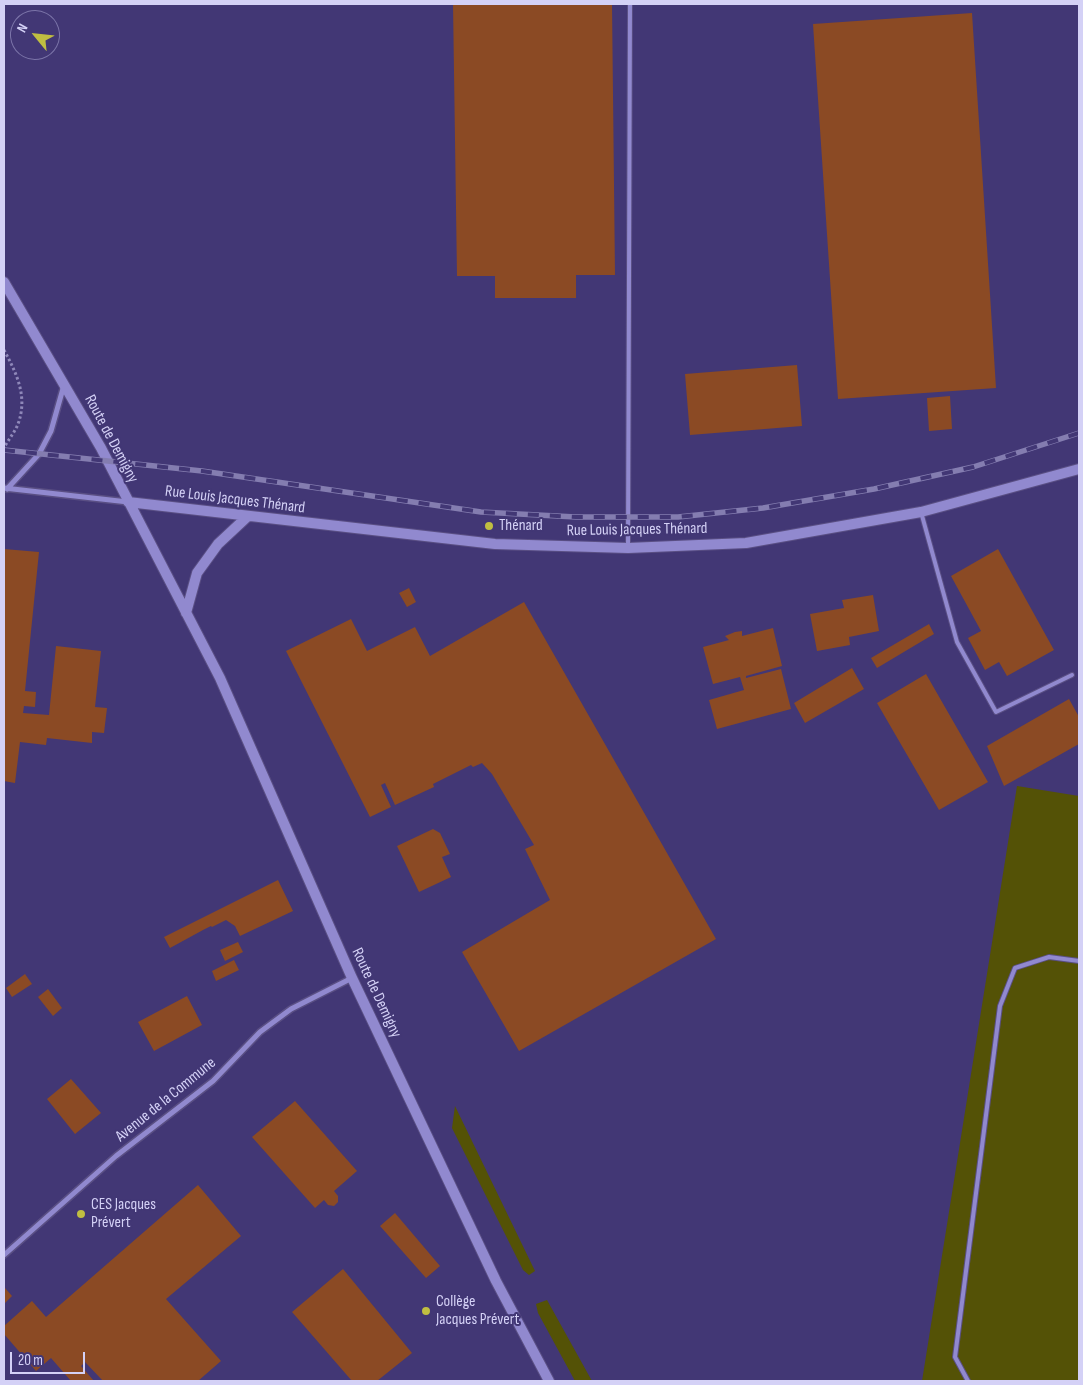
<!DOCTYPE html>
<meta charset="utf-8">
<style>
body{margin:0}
#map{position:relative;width:1083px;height:1385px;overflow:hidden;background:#423775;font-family:"Sofia Sans Condensed",sans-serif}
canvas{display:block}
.frame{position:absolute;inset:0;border:5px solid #d4d1f6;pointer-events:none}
.north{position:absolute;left:10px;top:10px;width:50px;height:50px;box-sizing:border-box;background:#423775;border:1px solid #7c75a9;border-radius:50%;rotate:298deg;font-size:14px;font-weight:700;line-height:20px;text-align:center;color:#d4d1f6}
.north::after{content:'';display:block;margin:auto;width:18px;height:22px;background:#c0be41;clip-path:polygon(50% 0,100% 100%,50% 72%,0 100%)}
.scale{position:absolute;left:10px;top:1352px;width:75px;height:22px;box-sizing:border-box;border:2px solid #d4d1f6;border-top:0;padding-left:6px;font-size:15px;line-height:18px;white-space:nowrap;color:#d4d1f6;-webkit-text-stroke:4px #423775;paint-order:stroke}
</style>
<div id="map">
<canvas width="1083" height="1385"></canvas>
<div class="frame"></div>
<div class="north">N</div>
<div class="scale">20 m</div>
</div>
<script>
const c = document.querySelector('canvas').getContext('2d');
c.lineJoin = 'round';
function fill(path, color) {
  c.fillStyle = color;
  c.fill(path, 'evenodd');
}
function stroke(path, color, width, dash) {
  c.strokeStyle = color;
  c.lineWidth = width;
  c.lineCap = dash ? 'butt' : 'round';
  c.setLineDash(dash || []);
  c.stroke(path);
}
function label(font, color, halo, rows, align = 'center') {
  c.font = font + ' "Sofia Sans Condensed",sans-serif';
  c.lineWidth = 4;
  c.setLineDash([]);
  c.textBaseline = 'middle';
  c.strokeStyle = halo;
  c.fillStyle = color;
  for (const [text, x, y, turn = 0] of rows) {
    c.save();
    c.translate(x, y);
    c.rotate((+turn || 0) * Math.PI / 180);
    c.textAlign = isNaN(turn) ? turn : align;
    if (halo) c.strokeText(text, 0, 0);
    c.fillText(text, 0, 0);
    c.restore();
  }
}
fill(new Path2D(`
 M1017 786 1079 796V1381H922Z
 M455 1106 535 1271 529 1275 523 1270 452 1128Z
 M547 1300 592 1381H575L538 1313 536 1304Z`), '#545206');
fill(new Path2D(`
 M453 4H612L615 275H576V298H495V276H457Z
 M972 13 996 388 838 399 813 24Z
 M797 365 802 426 690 435 685 374Z
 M950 396 952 429 929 431 927 398Z
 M4 549 39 552 25 691 36 692 35 707 24 706 23 713 49 715 56 646 101 651 95 707 107 708 104 733 92 732V743L47 738 46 745 20 742 15 783 4 781Z
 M998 549 1054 650 1007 676 999 662 985 670 968 638 981 631 951 576Z
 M409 588 416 602 407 607 399 593Z
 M873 595 879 631 849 637 850 645 817 651 810 614 844 608 842 600Z
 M524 602 716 939 519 1051 462 952 550 900 525 849 534 845 492 774 482 763 473 767 471 765 433 784 434 787 395 805 385 783 381 785 391 807 370 817 286 651 351 619 367 651 415 627 430 656Z
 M929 624 934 634 877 668 871 658Z
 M773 628 782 666 746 676V678L781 669 791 709 717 729 709 700 744 690 740 677 713 684 703 647 729 640 725 636 735 632 742 631V636Z
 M852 668 864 689 805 723 794 703Z
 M926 674 988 782 939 810 877 703Z
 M1069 699 1079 717V744L1004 786 987 746Z
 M433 829 440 833 450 854 442 857 451 877 419 892 397 846Z
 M278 880 293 911 240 936 235 926 226 920 212 927 211 926 203 930 170 948 164 937Z
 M238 942 243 952 225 961 220 950Z
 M234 960 239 970 216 981 212 971Z
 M25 974 32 984 12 997 6 988Z
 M48 989 62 1008 53 1016 38 997Z
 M187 996 202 1025 154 1051 138 1022Z
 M71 1079 101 1113 75 1134 47 1099Z
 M295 1101 357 1171 334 1191 338 1196V1202L334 1206 328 1205 324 1200 315 1208 252 1137Z
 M198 1185 241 1236 166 1299 221 1361 198 1381H103L85 1362 81 1366 94 1381H71L51 1358 36 1371 4 1334V1326L32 1301 46 1317Z
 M395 1213 440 1266 426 1278 380 1226Z
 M343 1269 412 1353 377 1381H352L292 1312Z
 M5 1288 12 1296 4 1304V1290Z`), '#8b4a24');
const lane = new Path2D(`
 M921 512 957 642 996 712 1072 675
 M628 546 630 4
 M968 1381 955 1357 1000 1006 1015 968 1049 957 1079 961`);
const street = new Path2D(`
 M4 488 128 502
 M7 489 39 454 51 431 64 385
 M4 1255 116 1156 213 1081 260 1032 291 1009 352 978`);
const secondary = new Path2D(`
 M4 282 101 448 220 678 352 978 496 1281 549 1381
 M128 502 495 544 628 548 746 543 921 512 1079 469
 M186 613 197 573 218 544 248 516`);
stroke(lane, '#5a4f84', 6);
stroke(street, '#5a4f84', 8);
stroke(secondary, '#5a4f84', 12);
stroke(new Path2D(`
 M4 350C17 374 28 397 18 424 15 432 8 440 4 448`), '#8f88b9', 3, [2.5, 2.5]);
stroke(lane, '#9189cf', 4);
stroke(street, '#9189cf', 5);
stroke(secondary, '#9189cf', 10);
const rail = new Path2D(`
 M4 450 202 471 481 512 576 517H678L763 508 874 489 973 467 1079 433`);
stroke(rail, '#847db0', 5.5);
stroke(rail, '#423775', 4, [11]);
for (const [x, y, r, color] of [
 [489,526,5,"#c0be41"],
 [81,1214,5,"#c0be41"],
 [426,1311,5,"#c0be41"]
]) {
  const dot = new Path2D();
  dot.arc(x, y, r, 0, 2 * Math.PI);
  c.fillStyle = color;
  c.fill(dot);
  stroke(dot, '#423775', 2);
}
label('16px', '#d4d1f6', '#423775', [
 ["Route de Demigny",111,439,62],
 ["Rue Louis Jacques Thénard",235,500,7],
 ["Rue Louis Jacques Thénard",637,530,-1],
 ["Route de Demigny",376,993,65],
 ["Avenue de la Commune",166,1100,-39]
]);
label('16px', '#d4d1f6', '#423775', [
 ["Thénard",499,526],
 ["CES Jacques",91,1205],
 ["Prévert",91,1223],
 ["Collège",436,1302],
 ["Jacques Prévert",436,1320]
], 'left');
</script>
